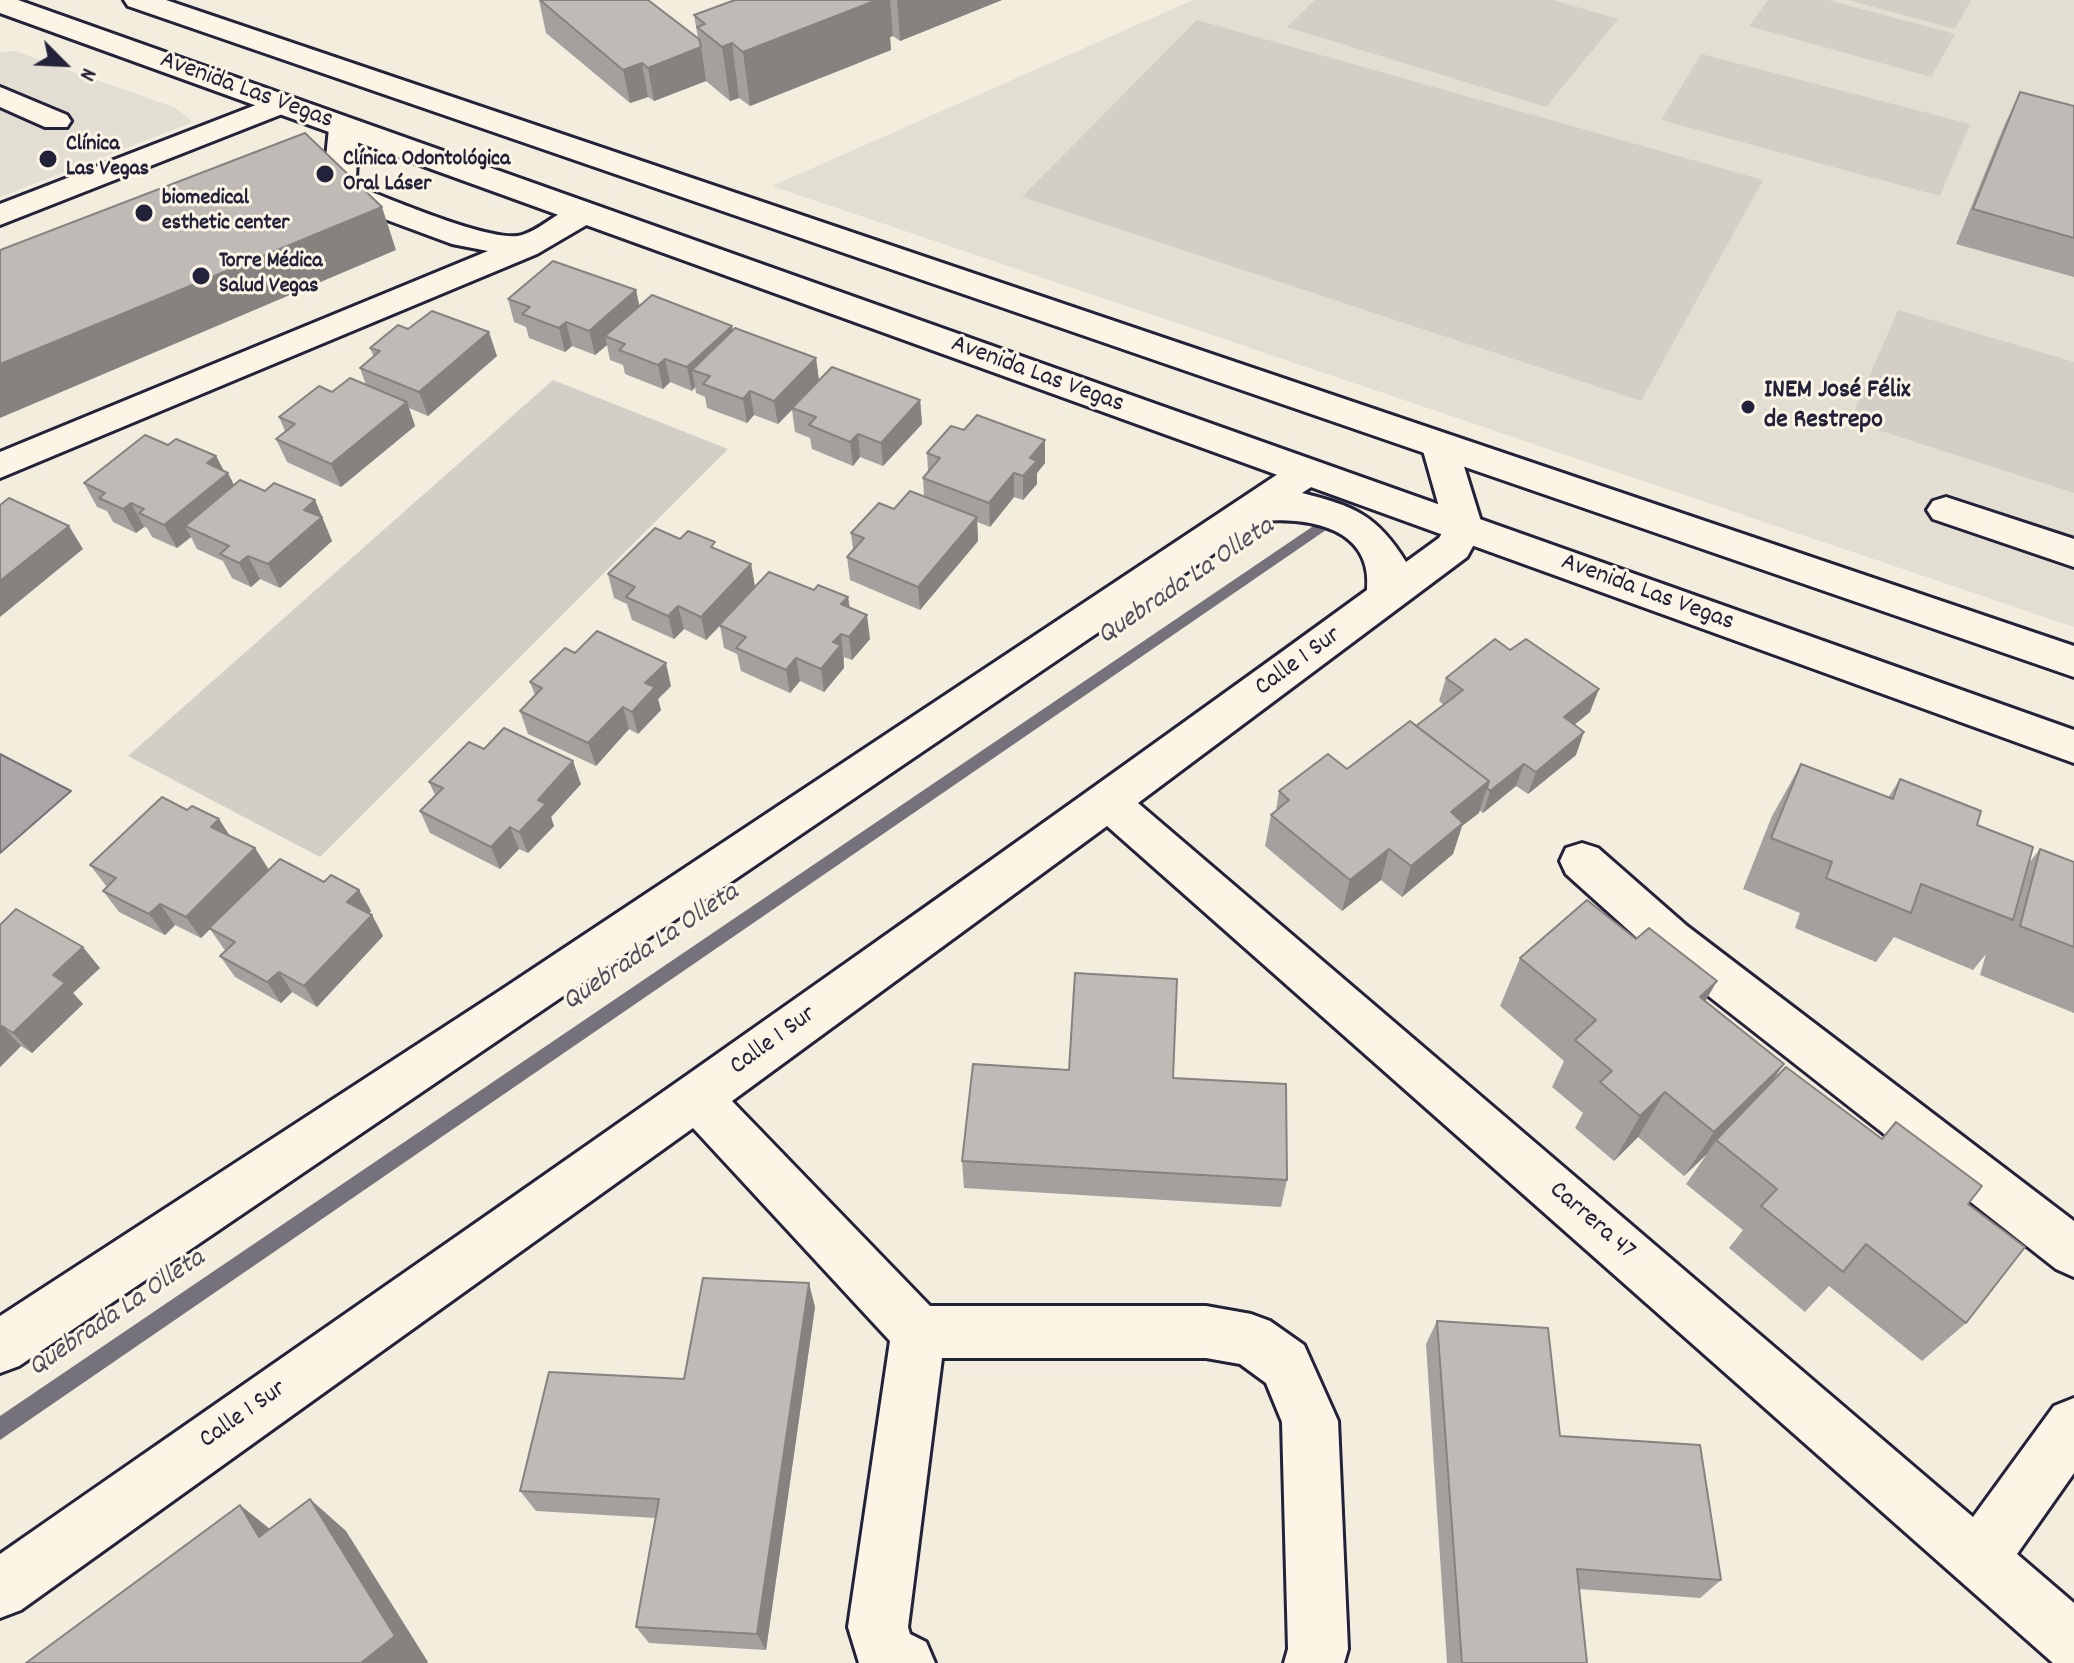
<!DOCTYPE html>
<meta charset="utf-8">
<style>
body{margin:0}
#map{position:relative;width:2074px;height:1663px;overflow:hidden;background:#f3edde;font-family:Dekko,sans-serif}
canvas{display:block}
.north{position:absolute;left:24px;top:24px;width:80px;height:80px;-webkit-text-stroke:6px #fcf5e5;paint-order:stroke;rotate:114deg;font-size:22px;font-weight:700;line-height:32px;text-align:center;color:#22223b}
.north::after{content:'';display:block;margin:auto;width:28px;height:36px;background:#22223b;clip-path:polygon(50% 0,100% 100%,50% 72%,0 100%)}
</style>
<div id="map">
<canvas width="2074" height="1663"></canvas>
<div class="north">N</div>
</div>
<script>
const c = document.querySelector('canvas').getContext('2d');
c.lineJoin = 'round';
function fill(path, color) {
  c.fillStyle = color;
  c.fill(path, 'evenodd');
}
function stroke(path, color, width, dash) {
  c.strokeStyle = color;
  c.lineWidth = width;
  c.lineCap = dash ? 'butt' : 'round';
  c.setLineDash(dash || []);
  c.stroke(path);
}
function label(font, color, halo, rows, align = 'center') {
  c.font = font + ' Dekko,sans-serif';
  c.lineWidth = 6;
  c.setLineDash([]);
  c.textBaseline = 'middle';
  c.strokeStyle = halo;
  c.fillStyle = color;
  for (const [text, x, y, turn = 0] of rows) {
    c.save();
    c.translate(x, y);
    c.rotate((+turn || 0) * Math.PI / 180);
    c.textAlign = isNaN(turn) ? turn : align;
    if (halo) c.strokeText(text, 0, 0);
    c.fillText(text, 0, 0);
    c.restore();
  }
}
fill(new Path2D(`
 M1193 0H2074V627L772 186Z
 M15 51 176 108 193 122 0 197V52Z`), '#e3ded2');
fill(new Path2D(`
 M1315 0H1553L1618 19 1546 107 1287 27Z
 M1768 0H1828L1955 34 1931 77 1749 26Z
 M1848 0H1971L1955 29Z
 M1197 20 1763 180 1641 401 1022 197Z
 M1701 54 1970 124 1940 196 1661 120Z
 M1898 310 2074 362V493L1850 421Z
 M553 380 728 449 320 857 128 756Z`), '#d4cfc6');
const water = new Path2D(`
 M0 754 71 791 0 853Z`);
fill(water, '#aca7a6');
stroke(water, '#75727b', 2);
fill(new Path2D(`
 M1337 510 1345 515 1342 519 0 1440V1416Z`), '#75727b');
const minor = new Path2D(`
 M0 87 67 115 71 121 67 127H45L0 107Z
 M279 96 290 99 294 105 290 111 0 225V204Z
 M344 119 355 122 359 128 356 177 366 190C396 201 495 244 522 235 548 227 566 199 595 206L600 213 595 220 537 254 0 478V452L488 251 452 244 344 204 324 178 329 128 333 122Z
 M1440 435 1453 438 1458 447 1483 528 1467 557 1138 803 1973 1517 2054 1406 2074 1398V1473L2017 1554 2074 1603V1663H2053L1107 826 732 1101 930 1306H1206L1251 1314 1270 1321 1304 1345 1338 1421 1348 1649 1344 1663H1284L1288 1649 1282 1422 1266 1383 1240 1364 1206 1358H942L908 1627 910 1634 926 1642 935 1663H859L848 1627 890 1341 693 1128 21 1610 0 1618V1554C458 1236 916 918 1367 590 1373 529 1311 517 1262 521L19 1366 0 1373V1316L501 990 1293 464 1306 460 1319 464 1325 473 1319 482 1302 493C1354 506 1377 515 1406 562L1439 538 1445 528 1422 447 1427 438Z
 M1946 497 2074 539V567L1933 519 1927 510 1933 501Z
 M1582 843 1598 848 1687 926 2074 1221V1277L2056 1269 1655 954 1566 874 1560 861 1566 848Z`);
const major = new Path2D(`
 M0 0H18L2074 730V763L0 13Z
 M124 0H166L2074 646V677L128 6Z`);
stroke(minor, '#22223b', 6);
stroke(major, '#22223b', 6);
fill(minor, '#fcf5e5');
fill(major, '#fcf5e5');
fill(new Path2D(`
 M539 0 650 2 698 38 694 15 735 0H1002L900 41 893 36 890 37 891 50 750 106 739 98 730 101 706 81 654 101 648 97 630 103 546 33Z
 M2020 92 2074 106V277L1956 244 2004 126Z
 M636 290 639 306 732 326V331L816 358 819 380 920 400 922 424 883 466 860 457 853 466 812 449 810 438 795 432 792 410 778 424 754 415 747 423 707 408 705 397 696 393 695 387 692 391 670 382 663 389 625 374 623 365 610 360 607 345 595 355 572 346 565 352 529 338 526 327 514 322 508 299Z
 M408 329 497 356 428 416 409 408 415 426 341 487 287 462 276 439 285 431 279 417 366 385 360 368 374 357 370 348Z
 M964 430 1045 440V463L1037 473V484L1023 500 1014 497 990 527 977 522 978 541 920 610 850 580 847 557 853 550 851 533 894 509 924 496 923 478 928 471 927 453Z
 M168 445 216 456 224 471 234 485 315 500 332 541 280 588 260 579 251 587 232 578 223 561 197 549 191 537 177 548 152 537 147 528 144 527 136 533 113 522 107 511 97 507 84 483Z
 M680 539 717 549 751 564 755 587 814 590 848 597 850 608 870 639 852 660 844 657V668L824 692 800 681 790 693 741 671 737 654 724 648 720 626 706 640 684 629 674 639 632 620 627 604 614 598 608 574Z
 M575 653 671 686 658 699 661 710 638 734 629 729 596 766 528 734 520 711 535 695 530 682Z
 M1446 678 1590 712 1574 725 1576 755 1528 794 1516 786 1483 813 1479 810V813L1462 826 1453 854 1402 897 1381 880 1342 911 1265 846 1271 815 1276 811 1279 791 1347 769 1416 726 1444 705 1439 701Z
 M484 749 581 784 551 817 554 826 528 853 519 849 500 869 430 833 420 811 435 795 429 782Z
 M1801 764 1888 798 1900 779 1977 825 2028 864 2040 849 2074 862V1013L1980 975 1986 954 1973 970 1894 937 1876 962 1795 928 1800 913 1743 889 1772 816Z
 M187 810 219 819 229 835 255 848 269 870 359 890 371 911 369 913 372 915 383 936 317 1007 292 992 281 1003 235 977 220 956 226 951 224 949 210 929 201 938 175 925 165 935 119 912 103 891 107 887 90 865Z
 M0 925 100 968 73 993 83 1004 32 1053 21 1046 0 1067Z
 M1636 939 1717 981 1705 1001 1784 1064 1771 1082 1968 1204 1966 1323 1922 1361 1829 1286 1805 1312 1729 1248 1743 1230 1686 1184 1707 1154 1684 1176 1638 1137 1614 1161 1575 1128 1583 1113 1552 1087 1564 1061 1500 1006 1520 958Z
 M1173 1078 1287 1180 1281 1207 964 1188 962 1161Z
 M815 1307 766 1650 649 1643 636 1627 656 1518 536 1511 520 1491 684 1379Z
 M1437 1321 1560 1436 1721 1580 1700 1598 1579 1589 1587 1663H1447L1426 1344Z`), '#a4a09d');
fill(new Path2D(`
 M876 0H890L893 36 890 37 891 50 750 106 743 52Z
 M897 0H1002L900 41Z
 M732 43 739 98 730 101 722 47Z
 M701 47 706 81 654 101 648 68Z
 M642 63 648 97 630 103 623 70Z
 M382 207 396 250 0 418V364Z
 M636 290 641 314 605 336 607 345 595 355 589 331Z
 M566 322 572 346 565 352 559 328Z
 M732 326 736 350 692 370 695 387 692 391 687 367Z
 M489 332 497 356 428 416 419 392Z
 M816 358 819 381 778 424 774 401Z
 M665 359 670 382 663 389 658 365Z
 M750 391 754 415 747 423 743 399Z
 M920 400 922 424 883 466 881 443Z
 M407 402 415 426 341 487 331 464Z
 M858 434 860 457 853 466 850 442Z
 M1045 440V463L1037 473V484L1023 500V476L1030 458Z
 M216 456 226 475 228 473 240 497 185 526 191 537 177 548 164 525 207 463Z
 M1014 473V497L990 527 989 503Z
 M315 500 332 541 280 588 268 564 304 510Z
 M131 503 144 527 136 533 123 509Z
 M977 517 978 541 920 610 918 587Z
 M69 526 83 549 0 617V581Z
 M248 556 260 579 251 587 239 563Z
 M751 564 755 587 706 640 701 617Z
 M848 597 851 621 841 604Z
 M678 606 684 629 674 639 668 616Z
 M867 615 870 639 852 660 849 637Z
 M841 634 844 668 824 692 821 669 833 642Z
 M796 658 800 681 790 693 786 670Z
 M666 663 671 686 658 699 661 710 638 734 632 712 645 683Z
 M1599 689 1590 712 1556 740 1564 717Z
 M623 707 629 729 596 766 588 743Z
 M1584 732 1576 755 1528 794 1536 772Z
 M573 761 581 784 551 817 554 826 528 853 519 832 538 800Z
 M1524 764 1516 786 1483 813 1490 791Z
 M1489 781 1479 813 1462 826 1453 854 1402 897 1411 866 1451 812Z
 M219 819 233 841 211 827Z
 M510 827 519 849 500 869 491 847Z
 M255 848 269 870 201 938 186 917Z
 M1389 849 1381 880 1342 911 1350 880Z
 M359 890 371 911 359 923 347 902Z
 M160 904 175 925 165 935 149 914Z
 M372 915 383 936 317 1007 304 986Z
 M83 947 100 968 73 993 83 1004 32 1053 13 1033 53 975Z
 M279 972 292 992 281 1003 267 982Z
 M1717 981 1689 1029 1700 997Z
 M2 1026 21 1046 0 1067V1028Z
 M1784 1064 1752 1110 1716 1140 1707 1154 1684 1176 1714 1132Z
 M1665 1092 1638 1137 1614 1161 1640 1116Z
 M809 1283 815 1307 766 1650 757 1634Z
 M310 1499 346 1531 428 1662 427 1663H361Z
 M240 1505 280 1537H259Z`), '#86827f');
const building = new Path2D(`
 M540 0H648L699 39 701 47 648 68 642 63 623 70Z
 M735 0H877L743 52 732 43 722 47 697 27 705 24 694 15Z
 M2020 92 2074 106V238L1973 209Z
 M305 133 382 207 0 364V250Z
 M553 261 636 290 589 331 566 322 559 328 522 314 530 307 508 299Z
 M652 295 732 326 687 367 665 359 658 365 619 350 625 344 605 336Z
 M432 311 489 332 419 392 360 368 380 351 370 348 398 325 408 329Z
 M735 328 816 358 774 401 750 391 743 399 703 384 710 376 692 370Z
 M832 367 920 400 881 443 858 434 850 442 809 425 816 417 792 408Z
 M350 378 407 402 331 464 276 439 295 424 279 417 319 386 332 392Z
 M977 415 1045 440 1030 458 1037 461 1023 476 1014 473 989 503 923 478 940 458 927 453 951 426 964 430Z
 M145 435 168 445 176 439 216 456 207 463 228 473 164 525 139 513 144 509 131 503 123 509 99 498 105 493 84 483Z
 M240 480 265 491 274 483 315 500 304 510 322 517 268 564 248 556 239 563 220 554 229 546 185 526Z
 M910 491 977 517 918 587 847 557 864 538 851 533 879 503 894 509Z
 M9 498 69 526 0 581V505Z
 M655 528 680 539 688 531 715 542 711 547 751 564 701 617 678 606 668 616 626 597 635 587 608 574Z
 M769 572 814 590 818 585 848 597 841 604 867 615 849 637 841 634 833 642 841 645 821 669 796 658 786 670 736 648 746 637 719 625Z
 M597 631 666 663 645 683 655 687 632 712 623 707 588 743 520 711 542 688 530 682 565 648 575 653Z
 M1495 639 1510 650 1526 639 1599 689 1564 717 1584 732 1536 772 1524 764 1490 791 1487 788 1489 781 1416 726 1463 690 1446 678Z
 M1410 721 1489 781 1451 812 1463 823 1411 866 1389 849 1350 880 1271 815 1289 800 1279 791 1328 754 1347 769Z
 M504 728 573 761 538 800 546 804 519 832 510 827 491 847 420 811 443 788 429 782 469 742 484 749Z
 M1801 764 1893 799 1900 779 1981 811 1977 825 2033 847 2013 920 1921 884 1911 913 1826 878 1832 862 1771 838Z
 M162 797 187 810 192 806 219 819 211 827 255 848 186 917 160 904 149 914 103 891 116 878 90 865Z
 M2040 849 2074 862V947L2020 926Z
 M280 859 324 882 331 875 359 890 347 902 372 915 304 986 279 972 267 982 220 956 235 942 209 928Z
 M1587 900 1636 939 1649 928 1717 981 1700 997 1784 1064 1714 1132 1665 1092 1640 1116 1600 1082 1612 1071 1575 1040 1596 1020 1520 958Z
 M16 909 83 947 53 975 65 983 13 1033 2 1026 0 1028V925Z
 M1075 973 1177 979 1173 1078 1286 1084 1287 1180 962 1161 973 1064 1069 1070Z
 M1786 1067 1882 1139 1896 1122 1982 1186 1968 1204 2025 1247 1966 1323 1866 1244 1843 1272 1761 1206 1777 1189 1716 1140Z
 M703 1278 809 1283 757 1634 636 1627 659 1499 520 1491 549 1372 684 1379Z
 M1437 1321 1548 1328 1560 1436 1700 1445 1721 1580 1577 1569 1587 1663H1462Z
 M310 1499 395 1636 361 1663H26L240 1505 259 1537Z`);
fill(building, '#bfbab6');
stroke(building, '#86827f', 2);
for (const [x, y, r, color] of [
 [48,159,10,"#22223b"],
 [325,174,10,"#22223b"],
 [144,213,10,"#22223b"],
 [201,276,10,"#22223b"],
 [1748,407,8,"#22223b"]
]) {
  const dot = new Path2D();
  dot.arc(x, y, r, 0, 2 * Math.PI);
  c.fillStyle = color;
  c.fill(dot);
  stroke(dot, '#fcf5e5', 3);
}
label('bold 22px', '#22223b', '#fcf5e5', [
 ["Clínica",66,146],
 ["Las Vegas",66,171],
 ["Clínica Odontológica",343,161],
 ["Oral Láser",343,186],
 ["biomedical",162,200],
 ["esthetic center",162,225],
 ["Torre Médica",219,263],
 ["Salud Vegas",219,288]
], 'left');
label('26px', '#22223b', '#fcf5e5', [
 ["Avenida Las Vegas",246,92,20],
 ["Avenida Las Vegas",1037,376,20],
 ["Avenida Las Vegas",1647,594,20],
 ["Calle 1 Sur",1299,663,-36],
 ["Calle 1 Sur",774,1042,-36],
 ["Carrera 47",1591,1222,41],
 ["Calle 1 Sur",244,1416,-35]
]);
label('bold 26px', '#22223b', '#fcf5e5', [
 ["INEM José Félix",1764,392],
 ["de Restrepo",1764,422]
], 'left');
label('italic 28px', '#525160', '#fcf5e5', [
 ["Quebrada La Olleta",1187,583,-34],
 ["Quebrada La Olleta",652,949,-34],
 ["Quebrada La Olleta",118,1315,-34]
]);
</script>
